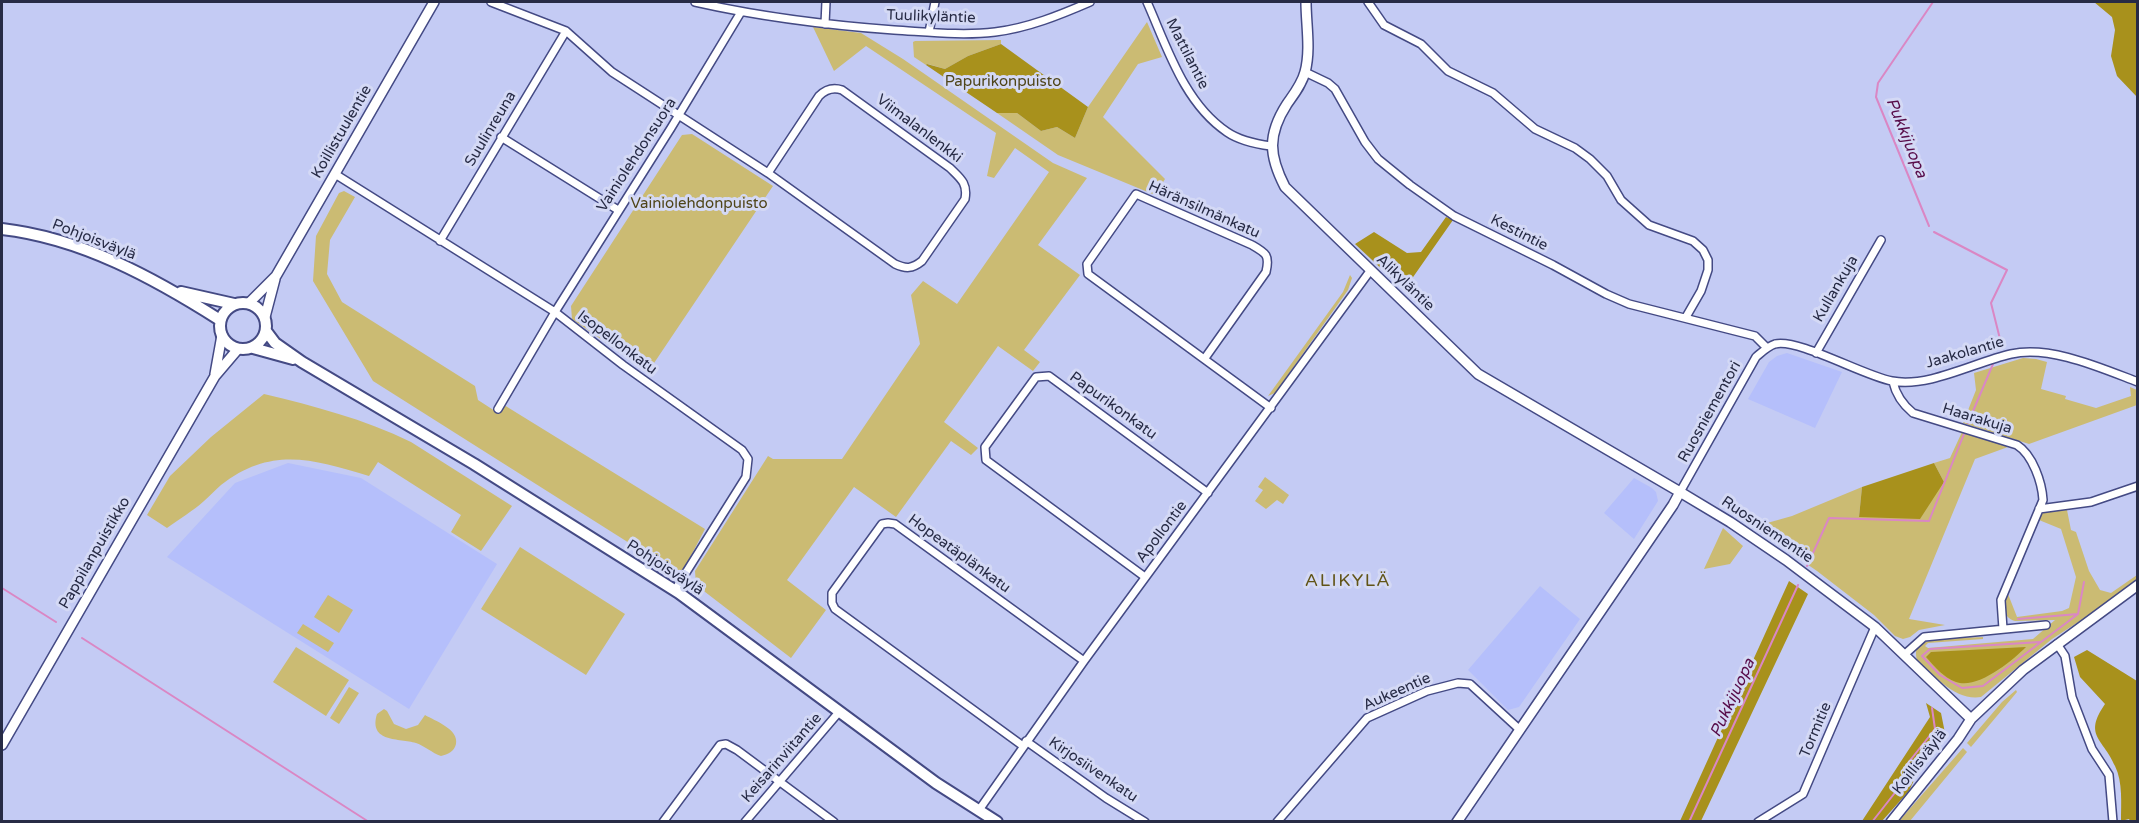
<!DOCTYPE html>
<meta charset="utf-8">
<style>
body{margin:0}
#map{position:relative;width:2139px;height:823px;overflow:hidden;background:#c4cbf4;font-family:"Varela Round",sans-serif}
canvas{display:block}
.frame{position:absolute;inset:0;border:3px solid #272b45;pointer-events:none}
</style>
<div id="map">
<canvas width="2139" height="823"></canvas>
<div class="frame"></div>
</div>
<script>
const c = document.querySelector('canvas').getContext('2d');
c.lineJoin = 'round';
function fill(path, color) {
  c.fillStyle = color;
  c.fill(path, 'evenodd');
}
function stroke(path, color, width, dash) {
  c.strokeStyle = color;
  c.lineWidth = width;
  c.lineCap = dash ? 'butt' : 'round';
  c.setLineDash(dash || []);
  c.stroke(path);
}
function label(font, color, halo, rows, align = 'center') {
  c.font = font + ' "Varela Round",sans-serif';
  c.lineWidth = 6;
  c.setLineDash([]);
  c.textBaseline = 'middle';
  c.strokeStyle = halo;
  c.fillStyle = color;
  for (const [text, x, y, turn = 0] of rows) {
    c.save();
    c.translate(x, y);
    c.rotate((+turn || 0) * Math.PI / 180);
    c.textAlign = isNaN(turn) ? turn : align;
    if (halo) c.strokeText(text, 0, 0);
    c.fillText(text, 0, 0);
    c.restore();
  }
}
fill(new Path2D(`
 M1787 353 1842 372 1815 428 1748 399 1769 362 1777 356Z
 M288 463 361 478 497 564 409 709 167 557 235 483Z
 M1634 478 1652 488 1656 492 1658 501 1634 539 1604 513Z
 M1540 586 1580 619 1519 707 1508 710 1468 670Z`), '#b5bffb');
fill(new Path2D(`
 M1147 22 1162 57 1138 64 1103 117 1165 179 1155 195 1058 155 997 113H1017L1041 131 1057 127 1075 138 1088 107Z
 M813 27 861 33 903 59 1053 163 1087 178 1038 245 1080 275 1024 350 1040 362 1033 371 998 346 944 422 978 448 971 455 951 441 896 517 854 487 787 580 826 610 791 658 696 585 695 571 768 456 773 459H842L920 344 911 295 923 281 957 304 1049 172 1015 148 994 178 987 176 996 133 866 46 834 71Z
 M1001 40V44L968 56 945 69 928 64 926 65 914 57 913 42 915 41Z
 M692 134 773 186 648 372 572 319 571 306 682 135Z
 M344 191 355 197 330 240 327 274 342 302 475 386 478 400 498 413 504 405 705 529 684 569 675 572 373 381 313 281 316 236 339 193Z
 M1350 275 1352 278 1348 290 1275 393 1268 396 1343 292Z
 M2023 358 2036 359 2047 362 2041 389 2066 396 2065 399 2096 408 2131 396 2130 387 2137 390V405L2029 444 1963 423 1976 390 1974 373Z
 M264 394C314 406 364 419 411 442L512 506 481 551 451 532 461 515 378 462 369 476C313 459 271 446 221 485 215 490 210 496 204 501 193 511 179 519 167 528L147 515 170 476 211 437Z
 M1962 432 2008 447 1975 459 1909 619 1945 625 1919 630 1910 637 1903 639 1895 636 1874 615 1817 571 1753 527 1792 516 1862 487 1859 517 1944 482 1934 463 1950 458Z
 M1265 477 1289 495 1283 504 1277 500 1266 509 1255 501 1263 490 1258 487Z
 M2067 510 2071 530 2076 532 2089 571 2100 590 2111 593 2137 575V579L2097 610 2052 639 1981 697C1955 701 1935 676 1917 660 1916 656 1915 650 1918 646 1925 637 1970 638 1983 637V639L1928 643 1925 646 1928 648 2033 639 2055 620 2015 621C2002 617 2003 605 2008 594L2017 617 2062 611 2069 608 2076 577 2061 529 2039 520 2041 513Z
 M1723 528 1743 546 1730 564 1704 569Z
 M520 547 625 614 586 675 481 609Z
 M328 595 353 610 339 633 314 617Z
 M303 624 334 643 328 652 297 633Z
 M296 647 349 680 326 716 273 682Z
 M349 687 359 693 339 724 330 718Z
 M2016 690 2017 692 1971 747 1967 743 2002 702Z
 M384 709 387 711 394 724 406 729 418 725 425 715C435 721 459 729 456 744 454 752 448 754 441 756 432 753 425 746 416 743 400 738 368 743 377 714Z
 M1963 748 1967 752 1910 821H1899Z`), '#cbbb73');
fill(new Path2D(`
 M2094 2H2137V97L2117 76 2111 56 2115 30 2112 17Z
 M1001 44 1088 107 1075 138 1057 127 1041 131 1017 113H997L926 65 927 64 945 69 968 56Z
 M1446 217 1453 220 1404 290 1355 244 1374 232 1407 253 1421 252Z
 M1934 463 1944 482 1920 519 1859 517 1862 487Z
 M1789 581 1808 594 1701 821H1680Z
 M2026 647C2012 661 1977 690 1956 682 1943 677 1935 667 1926 657L1931 652Z
 M2087 650 2137 681V821H2130L2129 819 2121 821C2121 804 2123 782 2115 766 2103 738 2083 736 2105 704L2080 677 2074 657Z
 M1926 703 1941 713 1945 733 1913 775 1915 778 1909 791 1882 821H1862L1930 717Z`), '#a8911c');
stroke(new Path2D(`
 M1929 226 1876 97 1878 83 1933 2
 M1934 232 2007 270 1991 303 2002 347
 M1968 423 1993 364
 M1807 566 1829 518 1929 521 1964 434
 M2 588 56 622
 M2018 619 2078 614
 M82 638 369 822
 M2040 642 1930 649 1922 656 1940 675 1962 688 1983 686 2078 614 2084 582
 M1689 822 1798 585
 M1872 822 1901 785 1908 763 1935 729 1932 708`), '#da87c4', 2);
const minor = new Path2D(`
 M491 2 566 31 612 72 768 173 895 264C906 269 912 269 922 261L965 199C968 183 960 178 950 168L842 90C833 87 826 89 819 96L768 173
 M695 2C761 17 827 25 894 30 928 32 962 36 995 32 1028 28 1060 15 1090 2
 M1147 2C1167 47 1184 103 1227 132 1240 141 1256 144 1271 146
 M1368 2 1384 25 1421 44 1448 71 1493 93 1535 129 1575 148 1590 159 1607 176 1621 200 1649 225 1693 241 1703 250 1708 260V270L1701 291 1686 317
 M825 24 826 2
 M929 32 935 2
 M1305 72 1328 83 1335 89 1365 142 1378 159 1410 185 1454 216 1553 265 1606 294 1629 304 1755 336 1767 348
 M501 137 618 210
 M335 174 555 312 623 365 742 450 748 459 746 477 675 590
 M440 241 566 31
 M1816 353 1881 240
 M1205 358 1266 272C1270 255 1266 253 1252 245L1136 194 1087 264 1088 274 1271 408
 M1893 382C1896 395 1902 404 1913 413L2017 445C2033 455 2042 483 2043 500L2001 600 2003 629
 M498 409 555 312 671 128 741 12
 M1680 492 1756 357C1762 352 1768 346 1775 344 1798 338 1864 376 1892 381 1929 388 1975 362 2011 354 2050 345 2101 368 2138 382
 M2039 509 2091 502 2138 486
 M1145 577 986 460 985 447 1036 377 1049 376 1208 493
 M2057 644 2065 656 2072 697 2092 749 2109 775 2113 822
 M1904 655 1924 637 2046 625
 M1026 741 1106 798 1145 822
 M1023 746 835 609 832 603V593L882 524 888 523 895 524 1084 661
 M979 810 1084 661 1370 271
 M663 822 720 745 726 744 737 750 834 822
 M745 822 839 712
 M1277 822 1367 718 1427 691 1458 683 1470 684 1519 729
 M1758 822 1803 794 1875 627`);
const tertiary = new Path2D(`
 M1306 2C1306 24 1311 50 1305 72 1302 84 1294 94 1287 104 1267 135 1269 156 1285 187L1478 374 1680 492 1730 522 1786 560 1875 627 1971 719
 M249 303 276 276 434 2
 M265 317 275 279
 M215 374 222 335
 M2 745 215 376 238 349
 M1457 822 1673 505 1680 492
 M1891 822 1958 739 1971 719 2023 670 2138 585`);
const secondary = new Path2D(`
 M2 229C81 238 154 278 220 320
 M181 292 234 304
 M220 326a23 23 0 1 1 46 0a23 23 0 1 1-46 0Z
 M266 331 275 343 302 362 474 464 679 593 936 783 997 822
 M253 348 293 359`);
stroke(minor, '#444a84', 10);
stroke(tertiary, '#444a84', 12);
stroke(secondary, '#444a84', 14);
stroke(minor, '#fff', 7);
stroke(tertiary, '#fff', 9);
stroke(secondary, '#fff', 10);
label('15px', '#272b45', '#d4d9f5', [
 ["Tuulikyläntie",931,17,2],
 ["Mattilantie",1187,54,63],
 ["Suulinreuna",491,129,-59],
 ["Viimalanlenkki",919,129,37],
 ["Koillistuulentie",342,132,-60],
 ["Vainiolehdonsuora",637,155,-57],
 ["Häränsilmänkatu",1204,210,24],
 ["Kestintie",1519,233,27],
 ["Pohjoisväylä",94,240,21],
 ["Alikyläntie",1405,283,44],
 ["Kullankuja",1836,289,-60],
 ["Isopellonkatu",617,343,37],
 ["Jaakolantie",1965,353,-16],
 ["Papurikonkatu",1113,406,36],
 ["Ruosniementori",1710,412,-61],
 ["Haarakuja",1977,419,17],
 ["Ruosniementie",1767,530,34],
 ["Apollontie",1162,532,-53],
 ["Pappilanpuistikko",95,553,-60],
 ["Hopeatäplänkatu",959,554,36],
 ["Pohjoisväylä",665,568,33],
 ["Aukeentie",1397,692,-24],
 ["Tormitie",1816,730,-67],
 ["Keisarinviitantie",782,758,-49],
 ["Koillisväylä",1920,762,-52],
 ["Kirjosiivenkatu",1093,770,34]
]);
label('15px', '#4f4519', '#d4d9f5', [
 ["Papurikonpuisto",1003,82],
 ["Vainiolehdonpuisto",699,204]
]);
label('italic 16px', '#580d4a', '#d4d9f5', [
 ["Pukkijuopa",1906,138,68],
 ["Pukkijuopa",1733,698,-65]
]);
c.letterSpacing = '1.5px';
label('18px', '#615417', '#d4d9f5', [
 ["ALIKYLÄ",1348,581]
]);
c.letterSpacing = '0px';
</script>
